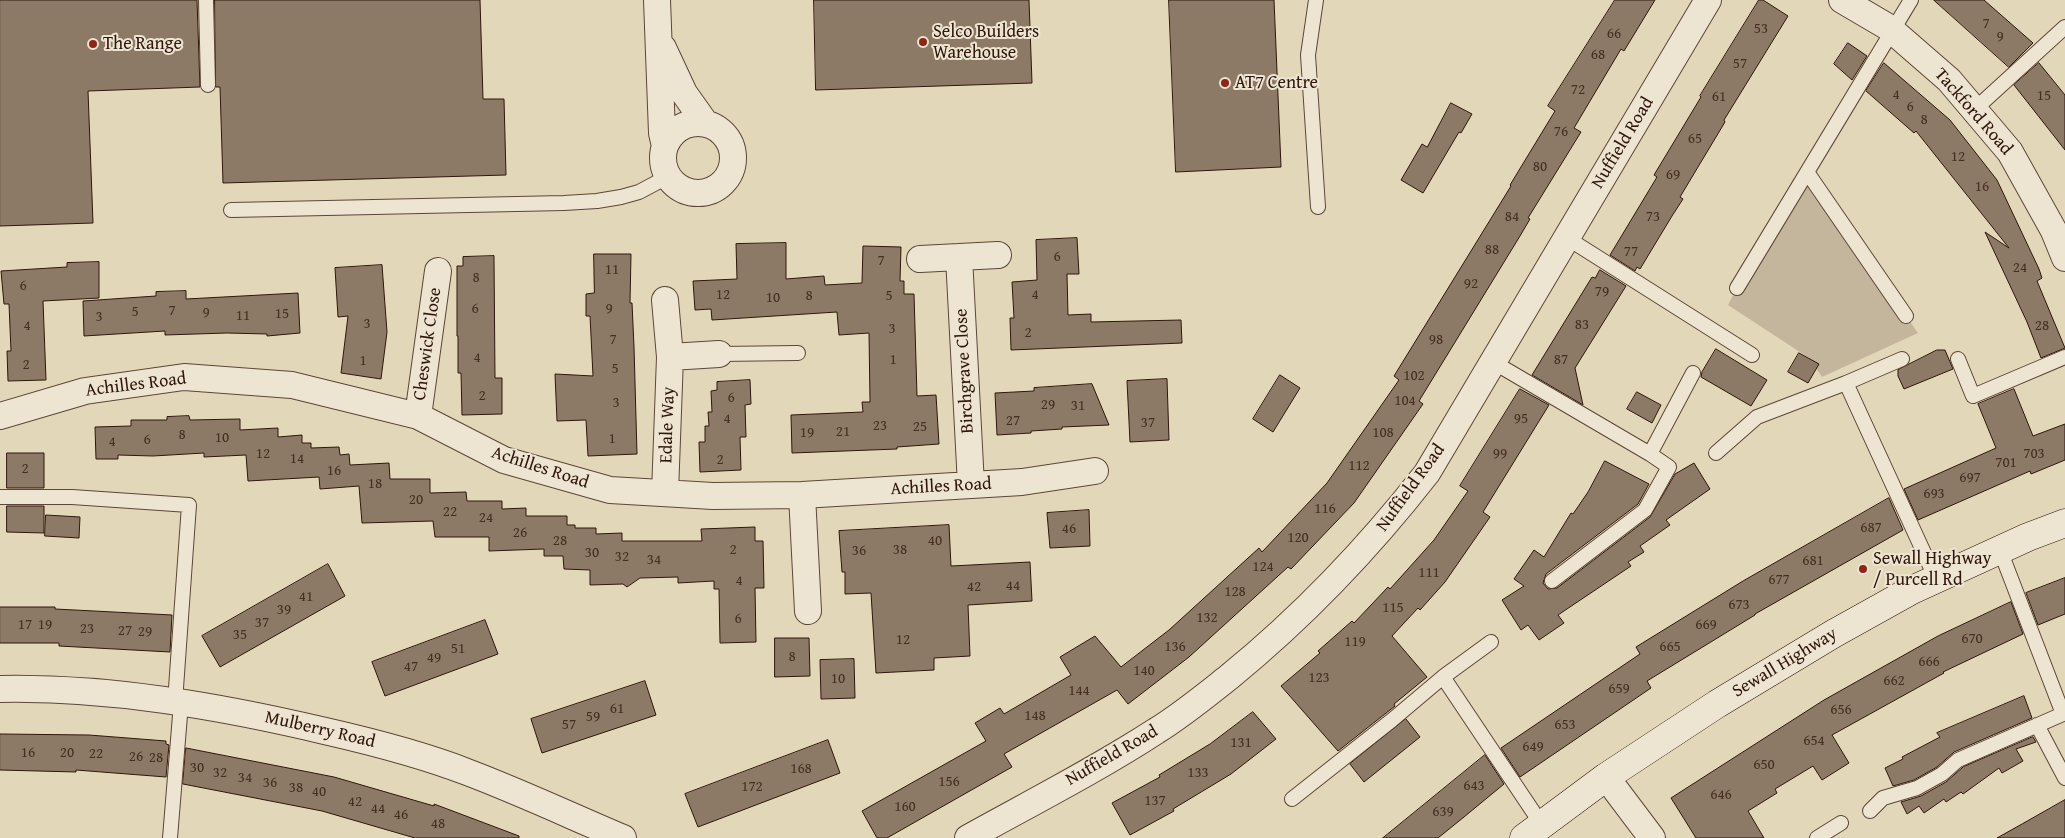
<!DOCTYPE html>
<style>
body{margin:0}
canvas{display:block;background:#e3d7b9}
</style>
<canvas width="2065" height="838"></canvas>
<script>
const c = document.querySelector('canvas').getContext('2d');
c.lineJoin = 'round';
function fill(path, color) {
  c.fillStyle = color;
  c.fill(path, 'evenodd');
}
function stroke(path, color, width, dash) {
  c.strokeStyle = color;
  c.lineWidth = width;
  c.lineCap = dash ? 'butt' : 'round';
  c.setLineDash(dash || []);
  c.stroke(path);
}
function label(font, color, halo, rows, align = 'center') {
  c.font = font + ' "Gentium Book Plus",serif';
  c.lineWidth = 4;
  c.setLineDash([]);
  c.textBaseline = 'middle';
  c.strokeStyle = halo;
  c.fillStyle = color;
  for (const [text, x, y, turn = 0] of rows) {
    c.save();
    c.translate(x, y);
    c.rotate((+turn || 0) * Math.PI / 180);
    c.textAlign = isNaN(turn) ? turn : align;
    if (halo) c.strokeText(text, 0, 0);
    c.fillText(text, 0, 0);
    c.restore();
  }
}
fill(new Path2D(`
 M1806 174 1918 333 1822 377 1809 358 1728 305 1793 179Z`), '#c4b69c');
const building = new Path2D(`
 M0 0H197L200 87 88 91 93 223 0 226Z
 M215 0H480L483 99H504L506 175 223 183 220 87H216Z
 M814 0H1029L1032 83 816 90Z
 M1169 0H1274L1281 167 1176 172Z
 M1615 0H1655L1624 51 1621 49 1574 128 1581 132 1528 218 1530 219 1520 236 1419 401 1423 404 1354 503 1291 569 1288 567 1189 657 1128 704 1117 690 1004 754 1012 767 887 838H877L862 811 986 741 975 723 1000 708 1004 714 1071 675 1060 657 1095 636 1121 667 1169 630 1259 548 1262 552 1327 483 1399 380 1394 376 1511 186 1510 185 1555 111 1548 106Z
 M1759 0H1763L1788 16 1724 120 1725 122 1680 197 1683 199 1672 216 1640 269 1637 267 1635 271 1610 255 1657 177 1654 175 1701 97 1700 96Z
 M1934 0H1984L2033 43 2009 67Z
 M1848 43 1867 56 1852 80 1834 64Z
 M1884 63 1950 120 1997 180 2039 269 2042 278 2037 281 2065 348 2041 358 2027 322 1985 232 2009 248 1916 131 1914 133 1866 91Z
 M2039 63 2065 95V150L2014 85Z
 M1451 103 1472 114 1461 133 1459 132 1423 193 1401 180 1422 144 1427 147Z
 M1077 238 1079 274H1067L1068 315 1091 314V322L1181 320 1182 343 1011 350 1010 318H1014L1012 282 1037 280 1036 240Z
 M786 243V279L824 276 825 285 862 283 863 246 901 247 900 281H904V294H914L917 396 936 395 939 444 897 447V449L792 453 791 415 863 412 862 402H870L869 333 839 335 837 312 712 320 711 309 695 310 693 281 737 279 736 244Z
 M594 254H631L630 303H632L634 347 637 454 588 456 586 420 557 421 555 374 593 376 590 316H586V294L594 293Z
 M494 256 495 378H502V414L462 415 461 373H458V336H457V266H463V257Z
 M99 262V298L43 301 46 380 8 381 7 351H11L9 304H4L1 271 67 267V263Z
 M382 265 387 332 381 379 341 373 348 316 338 317 335 268Z
 M1600 270 1626 286 1575 368 1583 405 1532 375 1592 277 1595 278Z
 M186 291V299L298 293 300 333 267 336V334L227 333 165 335V331L84 336 83 301 156 296V292Z
 M1716 349 1767 380 1751 406 1701 377 1702 372Z
 M1937 350H1945L1953 369 1904 389 1898 376V370Z
 M1799 353 1819 364 1808 383 1788 372Z
 M1280 375 1300 388 1273 432 1253 419Z
 M1167 379 1169 440 1130 442 1127 381Z
 M750 380 751 404 745 405 746 437H740L741 470 700 472 699 442H705V426H709L708 412H712L711 391 717 390V382Z
 M1092 384 1109 425 1062 427V429L1031 431V433L997 435 995 393 1034 391V388Z
 M1520 389 1549 405 1483 512 1490 517 1445 582 1420 610 1418 608 1392 636 1427 677 1394 704 1395 706 1338 751 1281 686 1320 653 1318 651 1352 621 1354 623 1388 587 1390 589 1434 540 1468 491 1460 486Z
 M2014 389 2033 436 2065 424V460L2031 474 2030 471 1918 520 1904 489 1996 448 1978 404Z
 M1637 392 1661 405 1652 423 1627 409Z
 M189 416 190 420 240 419V430L278 428V437L302 435V443H311V448L339 447 340 455 349 454 350 465 389 463 390 479H430V493L466 492 467 501H502V509L526 508V516H567V525H575V528H596V534L622 533V541H702L701 529 755 527V541H763L764 588H755L756 642 720 643 719 589H714V581L678 583V577L640 578 627 587 623 584 590 585V570L564 569 563 556H544V549L489 551V537H435L433 521 362 523 359 486 320 489 319 477 248 481 246 455 204 457V453L153 456 118 455V459H96L95 427 131 426V420H167V417Z
 M7 453H44V488H7Z
 M1605 461 1649 484 1638 504 1546 574 1543 583 1548 589 1557 588 1650 517 1675 474 1694 463 1710 489 1666 520 1670 525 1640 546 1644 552 1628 562 1631 566 1558 615 1564 623 1539 640 1528 625 1521 630 1502 600 1524 586 1514 579 1534 550 1544 557 1571 513 1573 514 1588 492Z
 M1889 498 1903 530 1755 614V615L1647 681 1651 688 1520 777 1501 748 1640 654 1636 647 1743 581Z
 M7 506H44V533L7 532Z
 M1089 510 1090 546 1050 548 1047 513Z
 M46 515 80 517 79 538 45 536Z
 M949 525 951 566 1030 562 1032 601 968 605 970 656 934 658V670L876 673 871 593 845 594V572H842L839 531Z
 M328 564 345 596 220 667 202 636Z
 M2065 578V614L2038 625 2026 593Z
 M2011 602 2023 634 1943 672 1944 673 1832 735 1849 763 1822 780 1813 766 1775 789 1777 793 1748 811 1764 838H1696L1671 798 1824 700 1938 636Z
 M0 607H55V609L172 615 170 652 59 646V643H0Z
 M485 620 498 654 385 696 372 662Z
 M775 638H809L810 676 775 677Z
 M854 659 855 698 821 699 820 660Z
 M645 681 656 715 542 753 531 719Z
 M2024 696 2032 718 1954 752 1937 767 1914 780 1893 786 1885 768 1903 759 1902 757 1940 737 1937 733Z
 M1253 712 1276 739 1231 774 1173 809 1174 811 1130 835 1112 803 1160 777 1159 775 1210 744Z
 M1406 719 1420 737 1364 782 1350 764Z
 M0 734 89 735 166 741V744L169 745 166 777 76 770V772L0 770Z
 M2033 737 2036 742 2016 749 2023 761 2002 773 1999 768 1963 794 1961 792 1946 802 1944 799 1924 813 1919 806 1907 814 1901 802 1921 796 1946 782 1963 767Z
 M828 740 840 773 698 827 685 794Z
 M186 748 334 777 434 806V804L519 836V838H415L322 811 183 784Z
 M1485 755 1504 784 1464 817 1438 838H1383Z
 M2065 800V838H1997L2022 824Z`);
fill(building, '#8d7a66');
stroke(building, '#2f160c', 1);
const lane = new Path2D(`
 M206 0 208 85
 M1316 0 1308 55 1318 207
 M1974 110 2065 27
 M1807 172 1906 316
 M231 210 564 203 597 201 621 197 639 192 669 176
 M1567 238 1752 355
 M1737 288 1911 0
 M719 354 798 353
 M1902 359 1846 383 1936 579
 M1958 359 1973 396 2065 357
 M1493 362 1650 454 1693 373
 M1716 453 1757 417 1846 383
 M0 497H72L189 505 175 702
 M2000 550 2063 714 2065 713
 M1552 581 1645 510 1669 467 1650 454
 M1491 642 1443 677 1542 825
 M2037 725 2065 778
 M1292 799 1392 720 1443 677
 M1870 811 1883 798 1917 788 1942 774 1958 760 2063 714
 M170 838 181 703
 M1817 838 1841 823`);
const street = new Path2D(`
 M657 0 662 133 665 146
 M1842 0 1888 27 1949 80 2010 152 2054 231 2065 258
 M663 48 684 93 706 124
 M663 158a35 35 0 1 1 70 0a35 35 0 1 1-70 0Z
 M959 257 971 485
 M920 259 998 255
 M670 357 719 354
 M0 416 85 391 184 377 292 385 418 416 504 460 610 490 713 496 802 495 1022 482 1095 471
 M418 416 438 271
 M665 493 670 357 665 300
 M802 495 808 611
 M0 689C109 687 219 706 325 731 373 742 421 754 467 772 520 792 571 816 623 838
 M1606 777 1652 838
 M968 838C1031 803 1096 770 1156 731 1182 715 1205 696 1229 677 1305 615 1367 550 1427 473L1708 0`);
const secondary = new Path2D(`
 M1524 838 1606 777 1717 704 1833 634 1912 590 2028 537 2065 523`);
stroke(lane, '#5c4637', 16);
stroke(street, '#5c4637', 28);
stroke(secondary, '#2f160c', 29);
stroke(lane, '#ede5d2', 14);
stroke(street, '#ede5d2', 26);
stroke(secondary, '#ede5d2', 28);
for (const [x, y, r, color] of [
 [923,42,5,"#8f2418"],
 [93,44,5,"#8f2418"],
 [1225,83,5,"#8f2418"],
 [1863,569,5,"#8f2418"]
]) {
  const dot = new Path2D();
  dot.arc(x, y, r, 0, 2 * Math.PI);
  c.fillStyle = color;
  c.fill(dot);
  stroke(dot, '#ede5d2', 2);
}
label('15px', '#462f22', null, [
 ["7",1986,24],
 ["53",1761,29],
 ["66",1614,34],
 ["9",2000,37],
 ["68",1598,55],
 ["57",1740,64],
 ["72",1578,90],
 ["4",1896,95],
 ["15",2044,96],
 ["61",1719,97],
 ["6",1910,107],
 ["8",1924,120],
 ["76",1561,132],
 ["65",1695,139],
 ["12",1958,157],
 ["80",1540,167],
 ["69",1673,175],
 ["16",1982,187],
 ["84",1512,217],
 ["73",1653,217],
 ["88",1492,250],
 ["77",1631,252],
 ["6",1057,257],
 ["7",881,261],
 ["24",2020,268],
 ["11",612,270],
 ["8",476,278],
 ["92",1471,284],
 ["6",23,286],
 ["79",1602,292],
 ["12",723,295],
 ["4",1035,295],
 ["8",809,296],
 ["5",889,296],
 ["10",773,298],
 ["6",475,309],
 ["9",609,309],
 ["7",172,311],
 ["5",135,312],
 ["9",206,313],
 ["15",282,314],
 ["11",243,316],
 ["3",99,317],
 ["3",367,324],
 ["83",1582,325],
 ["4",27,326],
 ["28",2042,326],
 ["3",892,329],
 ["2",1028,333],
 ["7",613,340],
 ["98",1436,340],
 ["4",477,358],
 ["1",893,360],
 ["87",1561,360],
 ["1",363,361],
 ["2",26,365],
 ["5",615,369],
 ["102",1414,376],
 ["2",482,396],
 ["6",731,398],
 ["104",1405,401],
 ["3",616,403],
 ["29",1048,405],
 ["31",1078,406],
 ["4",727,419],
 ["95",1521,419],
 ["27",1013,421],
 ["37",1148,423],
 ["23",880,426],
 ["25",920,427],
 ["21",843,432],
 ["19",807,433],
 ["108",1383,433],
 ["8",182,435],
 ["10",222,438],
 ["1",612,439],
 ["6",147,440],
 ["4",112,442],
 ["12",263,454],
 ["99",1500,454],
 ["703",2034,454],
 ["14",297,459],
 ["2",720,460],
 ["701",2006,463],
 ["112",1359,466],
 ["2",25,469],
 ["16",334,471],
 ["697",1970,478],
 ["18",375,484],
 ["693",1934,494],
 ["20",416,500],
 ["116",1325,509],
 ["22",450,512],
 ["24",486,518],
 ["687",1871,528],
 ["46",1069,529],
 ["26",520,533],
 ["120",1298,538],
 ["28",560,541],
 ["40",935,541],
 ["2",733,550],
 ["38",900,550],
 ["36",859,551],
 ["30",592,553],
 ["32",622,557],
 ["34",654,560],
 ["681",1813,561],
 ["124",1263,567],
 ["111",1429,573],
 ["677",1779,580],
 ["4",739,581],
 ["44",1013,586],
 ["42",974,587],
 ["128",1235,592],
 ["41",306,597],
 ["673",1739,605],
 ["115",1393,608],
 ["39",284,610],
 ["132",1207,618],
 ["6",738,619],
 ["37",262,623],
 ["17",25,625],
 ["19",45,625],
 ["669",1706,625],
 ["23",87,629],
 ["27",125,631],
 ["29",145,632],
 ["35",240,635],
 ["670",1972,639],
 ["12",903,640],
 ["119",1355,642],
 ["136",1175,647],
 ["665",1670,647],
 ["51",458,649],
 ["8",792,657],
 ["49",434,658],
 ["666",1929,662],
 ["47",411,667],
 ["140",1144,671],
 ["123",1319,678],
 ["10",838,679],
 ["662",1894,681],
 ["659",1619,689],
 ["144",1079,691],
 ["61",617,709],
 ["656",1841,710],
 ["148",1035,716],
 ["59",593,717],
 ["57",569,725],
 ["653",1565,725],
 ["654",1814,741],
 ["131",1241,743],
 ["649",1533,747],
 ["16",28,753],
 ["20",67,753],
 ["22",96,754],
 ["26",136,757],
 ["28",156,758],
 ["650",1764,765],
 ["30",197,768],
 ["168",801,769],
 ["32",220,773],
 ["133",1198,773],
 ["34",245,778],
 ["156",949,782],
 ["36",270,783],
 ["643",1474,786],
 ["172",752,787],
 ["38",296,788],
 ["40",319,792],
 ["646",1721,795],
 ["137",1155,801],
 ["42",355,802],
 ["160",905,807],
 ["44",378,809],
 ["639",1443,812],
 ["46",401,815],
 ["48",438,824]
]);
label('18px', '#2f160c', '#ede5d2', [
 ["Selco Builders",933,32],
 ["Warehouse",933,53],
 ["The Range",103,44],
 ["AT7 Centre",1235,83],
 ["Sewall Highway",1873,559],
 ["/ Purcell Rd",1873,580]
], 'left');
label('18px', '#2f160c', '#ede5d2', [
 ["Tackford Road",1973,112,49],
 ["Nuffield Road",1623,143,-59],
 ["Cheswick Close",428,344,-82],
 ["Birchgrave Close",965,371,-93],
 ["Achilles Road",136,385,-7],
 ["Edale Way",668,425,-88],
 ["Achilles Road",540,468,18],
 ["Achilles Road",941,487,-3],
 ["Nuffield Road",1411,488,-54],
 ["Sewall Highway",1785,663,-31],
 ["Mulberry Road",320,730,13],
 ["Nuffield Road",1112,756,-30]
]);
</script>
